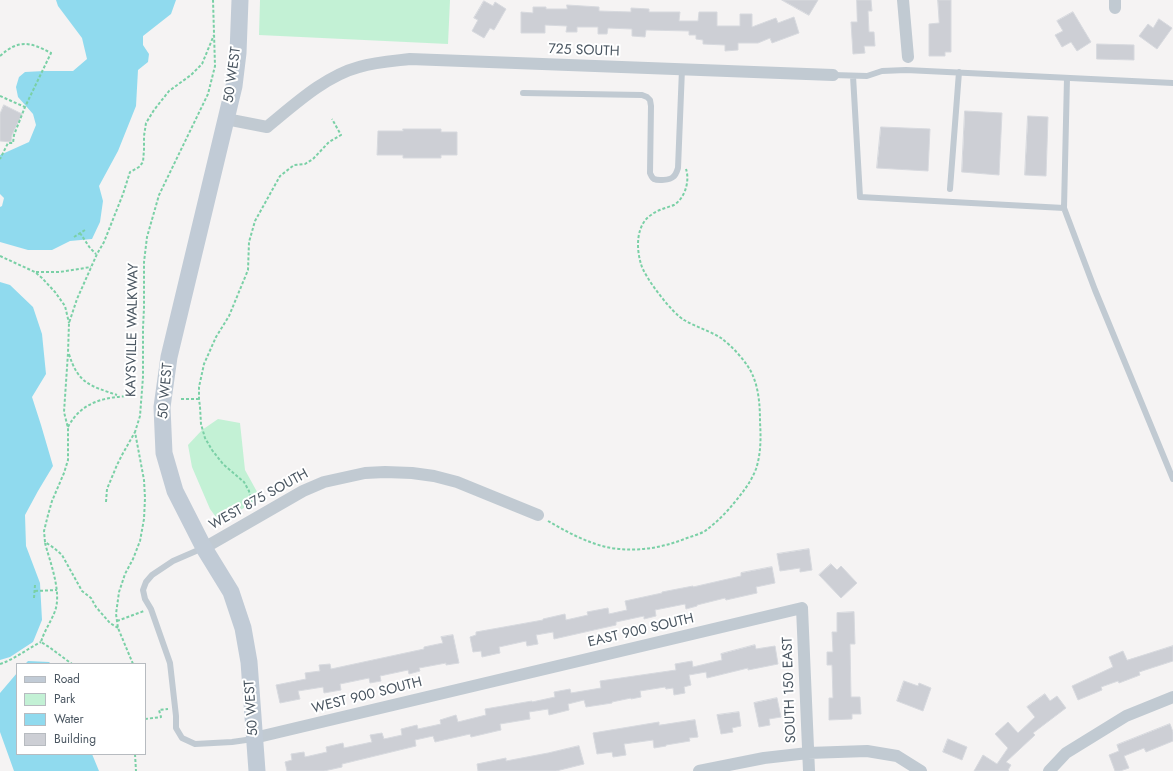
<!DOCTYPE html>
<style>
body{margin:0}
#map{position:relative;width:1173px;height:771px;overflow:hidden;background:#f5f3f3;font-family:Jost,sans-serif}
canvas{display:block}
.legend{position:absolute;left:16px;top:663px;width:130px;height:92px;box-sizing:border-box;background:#fff;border:1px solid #b7bbc0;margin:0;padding:5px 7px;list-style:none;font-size:12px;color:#4a5661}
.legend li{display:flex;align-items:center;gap:8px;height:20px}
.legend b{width:20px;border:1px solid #b7bbc0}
</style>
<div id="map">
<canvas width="1173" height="771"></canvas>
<ul class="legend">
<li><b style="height:5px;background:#c1cbd6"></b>Road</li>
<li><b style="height:11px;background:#c3f1d5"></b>Park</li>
<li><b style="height:11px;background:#90daee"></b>Water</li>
<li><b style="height:11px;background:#cdcfd5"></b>Building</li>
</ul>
</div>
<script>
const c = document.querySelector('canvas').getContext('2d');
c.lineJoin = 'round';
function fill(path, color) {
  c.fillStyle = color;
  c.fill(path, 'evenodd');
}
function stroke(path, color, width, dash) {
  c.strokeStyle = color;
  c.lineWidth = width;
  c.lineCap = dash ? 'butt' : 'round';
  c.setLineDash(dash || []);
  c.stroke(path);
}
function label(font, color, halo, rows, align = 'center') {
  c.font = font + ' Jost,sans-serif';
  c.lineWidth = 4;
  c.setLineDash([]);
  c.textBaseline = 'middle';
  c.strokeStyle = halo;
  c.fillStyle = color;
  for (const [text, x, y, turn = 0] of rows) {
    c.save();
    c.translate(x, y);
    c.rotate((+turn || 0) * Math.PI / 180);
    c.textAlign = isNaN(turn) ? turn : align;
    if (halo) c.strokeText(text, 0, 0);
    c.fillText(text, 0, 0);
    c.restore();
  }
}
fill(new Path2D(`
 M260 0H450L448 44 259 35Z
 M218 419 240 423 245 470 261 499 219 521 210 509 192 467 188 445 202 430Z`), '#c3f1d5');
fill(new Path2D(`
 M56 0H176L171 14 143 36V45L149 54 148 62 138 70 136 106 118 151 99 186 103 201 100 222 92 239 70 241 52 250H28L0 242V207L2 206 4 198 0 194V155L29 142 36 125 33 114 18 97 16 87 19 77 25 72 44 71H73L87 59 82 38 58 6Z
 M0 282 10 285 33 307 42 334 46 374 32 397 41 425 53 466 38 491 25 515 26 546 40 583 42 620 33 642 10 657 0 660Z
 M28 661 49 662 51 664H25Z
 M17 673V754H92L99 771H14L0 732V693Z`), '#90daee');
const building = new Path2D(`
 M782 0H818L809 15Z
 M857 0H871L872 11H868L869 32H874L875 46H864L865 53 853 54 851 22H857Z
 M938 0H951V52H945V56H929V24L939 23Z
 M484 1 493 6 495 2 506 9 494 30 490 28 484 38 472 31 478 20 474 18Z
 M567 5 599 7V11L631 12V8L649 9V12H680L679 21H698L699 12H717V26H740V14H752V27L776 18 778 23 794 17 799 33 772 43 770 38 758 43H738V50L725 51V45L703 44V40L696 39V35H689V31L646 30 645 37 632 36V29L608 28 607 34H598V27H577V32H566L567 26 545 25V33H521V12L533 13V7H546V9H567Z
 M1073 12 1091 42 1077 51 1071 42 1062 47 1055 35 1063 31 1057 21Z
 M1159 19 1172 28 1157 49 1139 36 1148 24 1153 28Z
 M1097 44 1134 45V60L1097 59Z
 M4 105 22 114 12 135 11 142 0 141V114Z
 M965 111 1002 113 999 175 962 172Z
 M1028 116 1048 117 1046 176 1025 175Z
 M881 127 930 129 928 171 877 168Z
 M403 129H441V132H457V155H441V158H403V155H377L378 131H403Z
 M809 549 812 570 800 572V568L780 571 777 554Z
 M831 564 837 570 841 566 857 583 841 598 819 575Z
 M772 567 775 583 756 587 757 593 726 600 725 598 697 605V606L686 609 685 604 655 610 656 616 644 619V616L616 622V625L554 639 553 632 536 635 538 644 527 646 526 641 499 647 500 653 482 657 481 651 473 652 470 637 476 635V632L543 620V619L565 614 566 620 588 615 587 612 608 608 609 614 627 610 625 601 662 593V592L693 586V587L741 576V573Z
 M854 612 855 644H850L851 697H860L861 714H852V719L829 720V698H833L832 665H827V652H833L832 632H837V613Z
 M453 635 459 663 446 665V663L419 668 420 671 409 674 408 670 380 676 381 681 370 683 369 678 340 684 341 690 324 693 323 687 298 691 300 699 280 703 276 685 306 679 305 673 320 671 319 665 330 664 331 669 424 649V647L443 643 441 637Z
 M755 645 756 649 775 646 778 664 748 670V668L707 678 706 672 689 675 691 685 684 687 685 693 674 695 673 688 666 689 665 687 640 691 641 697 631 699V698L612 702V703L586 707 584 700 568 704 569 710 549 715 548 709 529 712 530 719 500 724 501 730 471 737 470 734 435 742 433 736 415 740 416 746 342 764V767L324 771H287L285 762 292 760 291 754 304 752 305 757 327 752 326 747 343 743 344 748 372 742 370 735 382 733 384 739 402 735 401 729 417 725 418 729 441 724 440 720 456 715 458 722 486 715 485 709 532 701V702L555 697 554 692 570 689 571 693 601 688 600 681 676 670 675 664 692 661 693 667 722 660 721 654Z
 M1173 646V661L1139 672 1140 675 1119 683 1118 681 1101 687 1102 690 1078 700 1072 686 1113 667 1109 657 1123 651 1127 660Z
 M904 681 918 686 919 683 931 688 923 711 897 701Z
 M1045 694 1050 701 1057 696 1066 708 1033 733 1035 735 1006 762 1011 765 1008 770 1009 771H974L983 755 997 764 1008 748 995 734 1008 722 1018 733 1035 717 1027 707Z
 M777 698 781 717 769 719 770 725 759 727 754 703Z
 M739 712 741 726 732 728 733 732 721 734 717 715Z
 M695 720 698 737 689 738 690 741 666 745V746L654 748 653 740 624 744 626 755 613 757 612 752 597 754 593 733 659 722V725Z
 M1170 724 1173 732V741L1146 752 1144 748 1124 756 1129 768 1120 771H1115L1109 755 1119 751 1117 745Z
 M948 739 967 747 962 760 943 752Z
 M579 746 584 764 556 771H478L477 764 506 758V761L548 753Z`);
fill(building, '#cdcfd5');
stroke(building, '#d7d9de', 1);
stroke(new Path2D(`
 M0 56C19 39 30 42 51 53L25 107 14 135 13 143H8L0 159
 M0 96 25 107
 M80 233 90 248 96 254
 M74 237 85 230
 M0 256 35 272 42 278 55 292 65 306 69 323
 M36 272H60L91 267
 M69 354C78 384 91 386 117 395
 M181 399H199
 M68 427C82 400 109 396 136 396
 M106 502 107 489 117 465 122 455 135 432
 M253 507 249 491 244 482 223 464 212 450 205 438 201 424 200 407 199 399V387L204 364 216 337 229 316 248 270 249 242 255 221 280 176 294 165 305 164 313 159 329 142 341 135 332 119
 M548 521C567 532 589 544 611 548 638 552 662 548 687 538 693 536 700 534 705 531 716 523 726 513 734 503 743 492 751 482 756 469 761 454 761 437 760 422 760 407 759 390 753 376 748 363 732 346 721 338 710 331 696 327 684 320 673 314 644 277 641 264 636 248 636 225 651 215 657 210 666 208 674 205 685 198 690 181 686 169
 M45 543C50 562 62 592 55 611 51 622 44 631 41 642L49 647 72 664
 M35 591 57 590
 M34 598 35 585
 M117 621 144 611
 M118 628 110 623 96 607 91 598 82 591 62 555 54 548 45 542 44 531 48 515 52 501 64 473 68 460V428L64 412 68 353 69 323 77 299 97 254 104 242 123 194 130 172 139 167 143 162 144 150V136L146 123 154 110 169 91 191 75 202 64 214 35
 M0 664C15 659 27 649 41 642
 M133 664 118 628 116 614 119 592 125 574 133 559 140 541 144 519 145 498 144 480 135 432 140 416 143 377V328L144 308V262L147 237 159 195 208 94 215 66 213 0
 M145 719 161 717 159 710 168 709
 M135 754 136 771`), '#7ad0a6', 2, [3, 2]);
stroke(new Path2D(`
 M833 75 867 76 882 71 906 70 1173 83
 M853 76 860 197 1064 208
 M1067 78 1064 208 1095 290 1173 479
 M523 93 642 95 647 97 650 100 651 106 650 173C651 175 652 178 654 179 658 181 670 180 673 177 676 175 677 171 678 168L682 69
 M950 189 959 72
 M203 548 173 561 152 575 146 582 143 590 145 599 151 609 170 663 176 716V728L182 738 195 744 232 742 253 739`), '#c1cad2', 6);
stroke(new Path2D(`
 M903 0 908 57
 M1115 0V8
 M226 119 267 127C294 105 325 76 359 67 376 62 393 61 410 59L833 75
 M204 548 303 491 324 482 365 473 385 472 412 473 434 476 457 482 538 515
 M254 738 802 608 809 771
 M699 771 764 758 808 753 867 751 897 756 921 771
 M1049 771 1066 753 1126 716 1173 697`), '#c1cad2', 12);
stroke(new Path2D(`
 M240 0 238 53 234 86 169 357 162 407 164 453 175 491 204 548 231 592 243 628 249 662 257 771`), '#c1cbd6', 17);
label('14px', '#4a5661', '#fff', [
 ["725 SOUTH",584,51,2],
 ["50 WEST",233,75,-82],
 ["KAYSVILLE WALKWAY",133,330,-89],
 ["50 WEST",166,391,-85],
 ["WEST 875 SOUTH",259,500,-29],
 ["EAST 900 SOUTH",641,631,-13],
 ["SOUTH 150 EAST",790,690,-92],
 ["WEST 900 SOUTH",367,696,-14],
 ["50 WEST",252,708,-94]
]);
</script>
